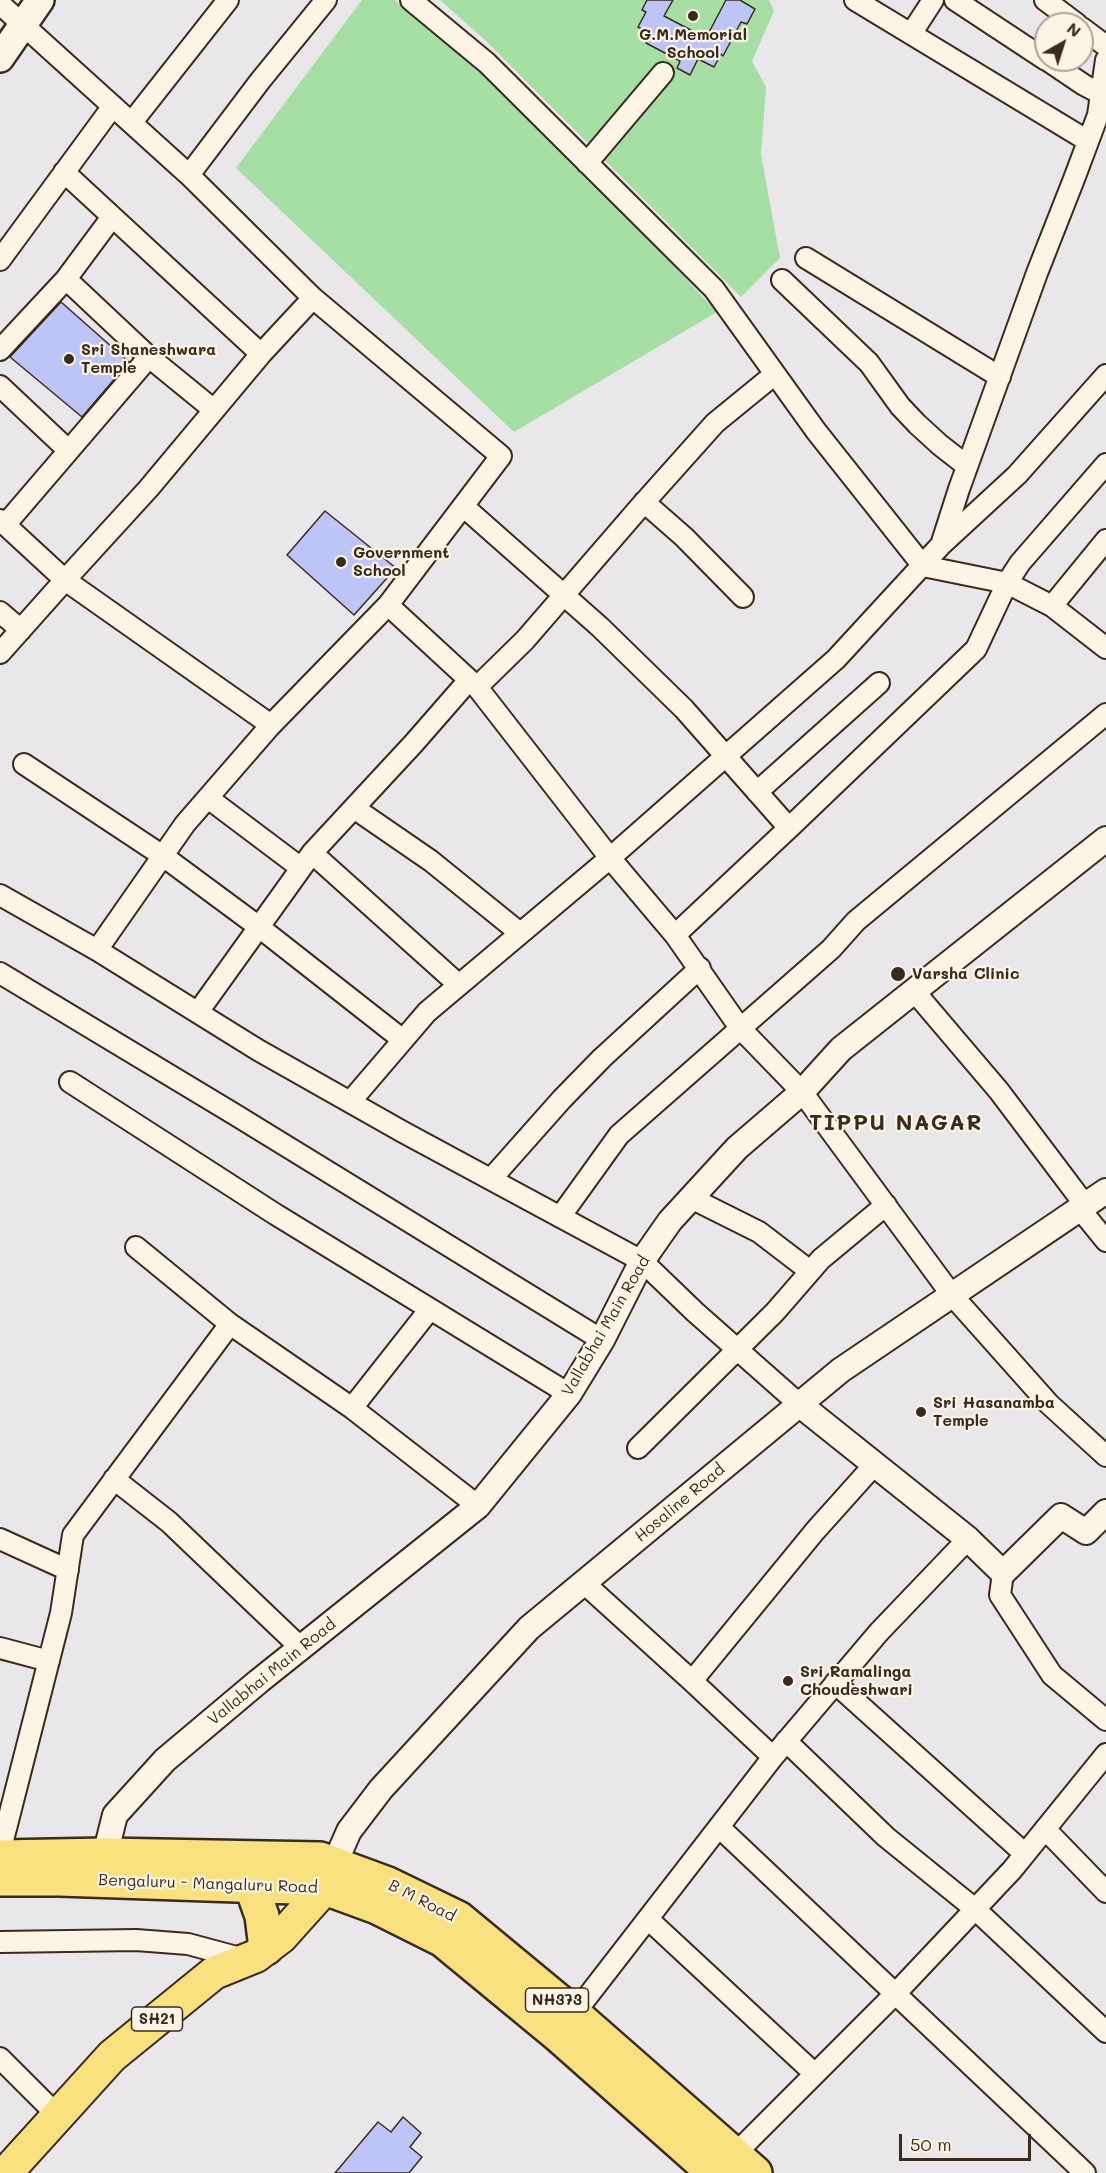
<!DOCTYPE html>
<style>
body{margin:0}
#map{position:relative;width:1106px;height:2173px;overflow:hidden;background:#e9e7ea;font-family:Mali,sans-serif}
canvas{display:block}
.north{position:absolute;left:1034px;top:12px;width:60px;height:60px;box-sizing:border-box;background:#fcf5e5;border:2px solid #afa495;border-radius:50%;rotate:39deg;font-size:16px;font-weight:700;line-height:24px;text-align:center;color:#3b2a1e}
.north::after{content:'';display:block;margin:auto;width:21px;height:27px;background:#3b2a1e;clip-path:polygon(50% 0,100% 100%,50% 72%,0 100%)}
.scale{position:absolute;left:899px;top:2134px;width:132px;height:27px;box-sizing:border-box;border:3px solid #3b2a1e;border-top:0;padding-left:8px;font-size:18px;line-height:21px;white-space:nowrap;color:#3b2a1e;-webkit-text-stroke:4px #fcf5e5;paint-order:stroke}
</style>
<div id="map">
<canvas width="1106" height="2173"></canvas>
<div class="north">N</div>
<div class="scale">50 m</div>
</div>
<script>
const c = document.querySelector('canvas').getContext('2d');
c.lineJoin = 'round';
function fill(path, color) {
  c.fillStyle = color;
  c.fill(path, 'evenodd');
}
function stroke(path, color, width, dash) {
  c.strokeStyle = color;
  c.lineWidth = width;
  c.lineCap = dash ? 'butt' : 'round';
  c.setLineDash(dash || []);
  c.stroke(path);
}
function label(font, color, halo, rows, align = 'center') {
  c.font = font + ' Mali,sans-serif';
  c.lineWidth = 4.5;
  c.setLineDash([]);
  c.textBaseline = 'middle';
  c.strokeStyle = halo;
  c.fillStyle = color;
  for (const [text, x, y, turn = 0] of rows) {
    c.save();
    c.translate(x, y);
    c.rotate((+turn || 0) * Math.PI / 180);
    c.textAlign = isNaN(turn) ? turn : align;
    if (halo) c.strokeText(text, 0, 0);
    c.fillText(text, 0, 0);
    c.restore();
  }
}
fill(new Path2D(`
 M362 0H395L476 65 618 206 717 312 514 432 236 168Z
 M440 0H769L774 11 752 61 766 87 761 155 780 258 741 297 487 42Z`), '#a6dfa3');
const building = new Path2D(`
 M647 0H673L664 16 706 38 726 0H740L755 9 747 24 741 22 723 56 721 54 714 67 698 59 690 75 677 68 680 61 646 43 648 39 644 37 647 32 638 27 646 12 642 10Z
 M61 302 129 362 82 417 10 357Z
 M325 511 396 568 354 615 287 555Z
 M403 2117 421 2133 410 2147 422 2157 409 2173H335L378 2122 391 2132Z`);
fill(building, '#bcc5f6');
stroke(building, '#3b2a1e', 1.5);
const minor = new Path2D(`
 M411 0 487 63 714 289 816 431 923 566 1007 583 1052 606 1106 648
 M855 0 1088 141
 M955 0 1046 60
 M1045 0 1077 24
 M0 4 189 175 313 298 501 456 388 605 477 687 610 858 675 935 740 1028 802 1092 951 1294 1049 1404 1106 1456
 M1082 28 1106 46
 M911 34 933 0
 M1047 60 1084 85 1101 94
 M132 122 228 0
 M587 163 663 73
 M64 172 261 354 313 298
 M189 175 260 81 326 0
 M806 258 1000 377
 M0 260 113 106
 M66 279 112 217
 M782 280 869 363 900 406 917 424 940 445 967 466
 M0 350 66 279 149 357 5 525
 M149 357 214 410
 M0 386 68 450
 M644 502 684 537 743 597
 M463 506 600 627 684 709 789 828 976 649 1007 583 1020 563 1106 464
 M0 520 65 580 149 488 261 354
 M942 542 959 489 1037 273 1074 179 1098 115 1106 60
 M1052 606 1106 540
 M0 612 21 630
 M0 653 65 580 271 725 388 605
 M477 687 525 640 640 507 715 423 775 374
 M271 725 185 824 97 950 258 1050 403 1132 642 1261 695 1312 799 1404
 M24 764 163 856 259 927 403 1040
 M757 792 879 683
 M208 798 301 868
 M354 808 431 861 520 933
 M312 853 459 985
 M0 895 97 950
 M675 935 789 828
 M0 973 234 1114 602 1340
 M914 991 999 1091 1085 1205
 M198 1012 312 853 414 743 469 680
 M70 1082 275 1214 569 1394
 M350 1102 427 1012 610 858 836 659 941 545 1017 475 1106 375
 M491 1179 562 1099 602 1058 700 968
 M691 1198 759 1232 810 1271
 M1080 1209 1106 1241
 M560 1217 619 1135 831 949 856 921 1106 714
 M136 1247 230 1324
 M352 1408 478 1506
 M638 1448 775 1312 821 1259 886 1205
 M114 1479 169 1522 301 1648
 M0 1539 68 1570
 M1003 1573 1000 1595 1052 1675 1106 1720
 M584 1583 692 1681 773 1757
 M0 1648 49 1661
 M692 1681 815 1531 875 1464
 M835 1683 1025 1854
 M786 1741 886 1837 975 1909 1106 2032
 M719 1827 1085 2173
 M1045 1829 1106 1892
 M0 1852 61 1613 73 1535 230 1324 352 1408 430 1309
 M648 1919 815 2074
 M0 1942 136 1940 188 1944 244 1959
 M574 2014 773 1757 879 1632 968 1539
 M0 2058 58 2116
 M734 2155 896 1993 1012 1870 1106 1754`);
const tertiary = new Path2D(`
 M799 1404 968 1539 1003 1573 1061 1516 1086 1532 1106 1512
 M105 1855 115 1815 165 1760 259 1681 478 1506 569 1394 602 1340 642 1261 670 1221 737 1148 802 1092 841 1049 1106 839
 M335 1863 349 1831 381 1789 529 1628 841 1370 1106 1191`);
const secondary = new Path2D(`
 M0 58 40 0`);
const primary = new Path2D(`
 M6 2173 112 2056 214 1973 256 1956 281 1937 325 1888 332 1869`);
const trunk = new Path2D(`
 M0 1857 105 1855 320 1859 388 1884 458 1918 574 2014 755 2173
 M2 1879H59L325 1888 377 1907 443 1940 557 2034 714 2173
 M251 1885 262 1916 266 1948`);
stroke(minor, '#3b2a1e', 24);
stroke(tertiary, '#3b2a1e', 28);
stroke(secondary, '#3b2a1e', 32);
stroke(primary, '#3b2a1e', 36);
stroke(trunk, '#3b2a1e', 38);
stroke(minor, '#fcf5e5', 20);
stroke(tertiary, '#fcf5e5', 24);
stroke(secondary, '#fcf5e5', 27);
stroke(primary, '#fae180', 32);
stroke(trunk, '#fae180', 33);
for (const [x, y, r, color] of [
 [693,16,6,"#3b2a1e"],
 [69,359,6,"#3b2a1e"],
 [341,562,6,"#3b2a1e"],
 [898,974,8,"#3b2a1e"],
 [921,1412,6,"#3b2a1e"],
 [788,1681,6,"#3b2a1e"]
]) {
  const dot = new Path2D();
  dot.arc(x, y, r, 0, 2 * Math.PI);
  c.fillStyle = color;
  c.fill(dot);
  stroke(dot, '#fcf5e5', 2);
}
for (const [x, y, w] of [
 [557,2000,63],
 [157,2019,51]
]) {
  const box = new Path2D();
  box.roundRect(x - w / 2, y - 12, w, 24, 4.5);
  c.fillStyle = '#fcf5e5';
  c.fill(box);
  stroke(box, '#3b2a1e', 1.5);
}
label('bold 15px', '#3b2a1e', null, [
 ["NH373",557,2000],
 ["SH21",157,2019]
]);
label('bold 16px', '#3b2a1e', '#fcf5e5', [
 ["G.M.Memorial",693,35,"center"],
 ["School",693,53,"center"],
 ["Sri Shaneshwara",81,350],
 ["Temple",81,368],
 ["Government",353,553],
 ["School",353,571],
 ["Varsha Clinic",912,974],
 ["Sri Hasanamba",933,1403],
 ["Temple",933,1421],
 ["Sri Ramalinga",800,1672],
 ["Choudeshwari",800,1690]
], 'left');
label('16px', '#3b2a1e', '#fcf5e5', [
 ["Vallabhai Main Road",606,1326,-60],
 ["Hosaline Road",680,1503,-40],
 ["Vallabhai Main Road",272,1672,-39],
 ["Bengaluru - Mangaluru Road",208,1884,2],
 ["B M Road",422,1901,27]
]);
c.letterSpacing = '1.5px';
label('bold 22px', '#3b2a1e', '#fcf5e5', [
 ["TIPPU NAGAR",896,1123]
]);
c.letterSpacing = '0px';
</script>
